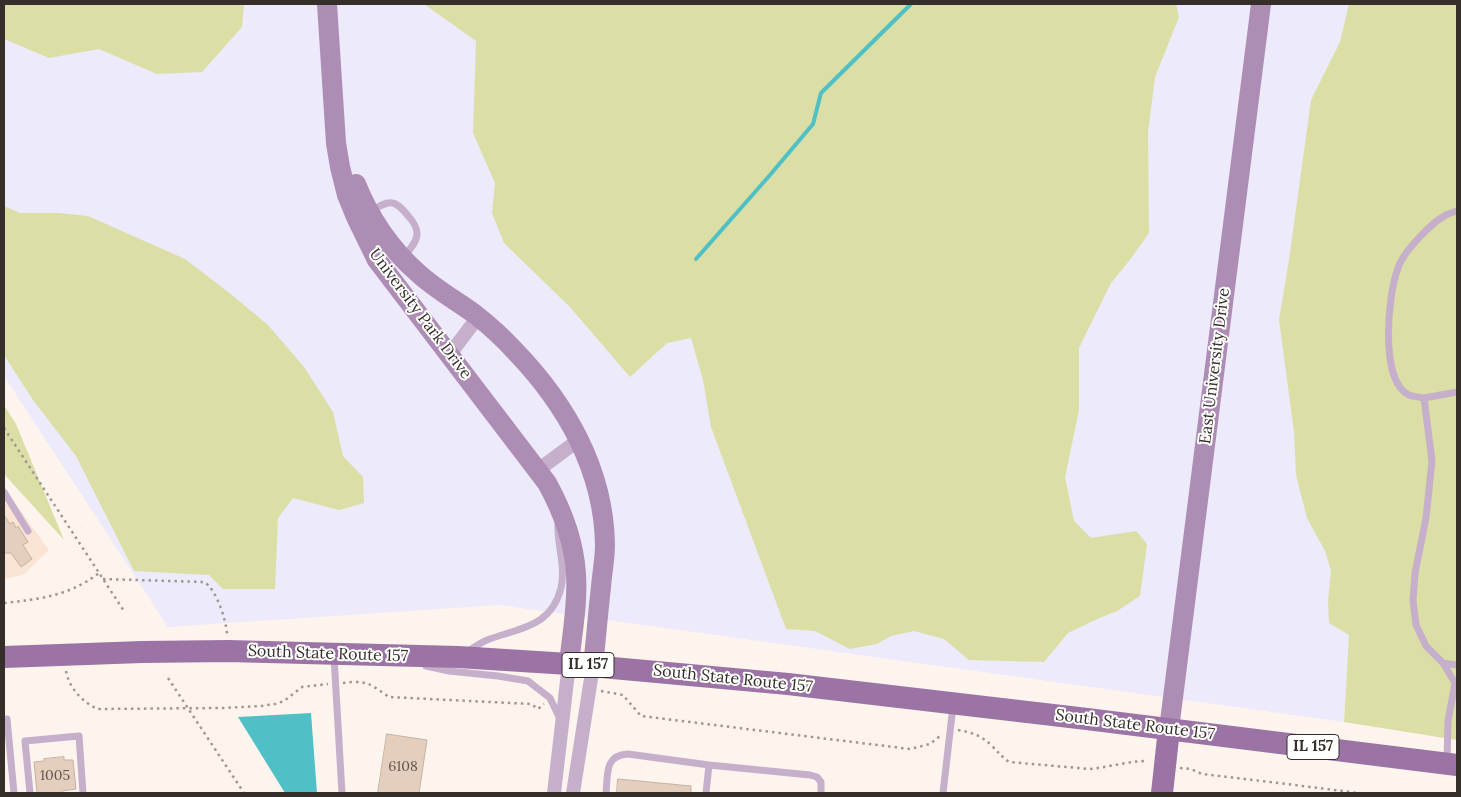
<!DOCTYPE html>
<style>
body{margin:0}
#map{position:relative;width:1461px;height:797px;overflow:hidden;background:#fdf4ee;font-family:Lora,serif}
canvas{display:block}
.frame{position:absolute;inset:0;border:5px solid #362e28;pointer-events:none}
</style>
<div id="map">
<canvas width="1461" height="797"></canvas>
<div class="frame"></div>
</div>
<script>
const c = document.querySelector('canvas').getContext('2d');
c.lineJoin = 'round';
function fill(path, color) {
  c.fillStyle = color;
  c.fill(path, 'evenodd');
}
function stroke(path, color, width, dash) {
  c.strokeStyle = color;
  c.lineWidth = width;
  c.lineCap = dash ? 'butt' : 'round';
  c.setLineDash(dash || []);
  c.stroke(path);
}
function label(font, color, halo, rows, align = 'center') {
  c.font = font + ' Lora,serif';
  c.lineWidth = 4;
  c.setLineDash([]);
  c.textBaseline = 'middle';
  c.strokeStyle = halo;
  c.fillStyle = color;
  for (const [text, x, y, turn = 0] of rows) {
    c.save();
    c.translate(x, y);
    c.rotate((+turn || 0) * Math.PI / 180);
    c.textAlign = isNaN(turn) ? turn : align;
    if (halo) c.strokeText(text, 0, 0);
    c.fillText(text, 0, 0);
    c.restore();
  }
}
fill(new Path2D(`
 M4 488 49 550 23 575 4 579Z`), '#fbe4d3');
fill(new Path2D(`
 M4 4H1448L1371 285 1344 722 499 605 168 627 4 376Z`), '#eceafb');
fill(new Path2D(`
 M4 4H244L242 27 202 72 157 74 99 49 49 58 4 39Z
 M424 4H1176L1179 17 1155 77 1148 132 1149 233 1129 261 1111 283 1079 348V410L1065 477 1074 521 1091 538 1136 531 1147 544 1140 596 1117 611 1097 619 1068 633 1044 662 969 660 944 639 914 631 891 636 877 644 850 649 815 631 786 629 711 427 703 380 691 338 667 343 630 377 570 307 504 243 492 213 495 183 473 133 476 41Z
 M1349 4H1457V740L1344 722 1349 635 1329 623 1328 601 1331 571 1325 551 1307 518 1296 475 1294 432 1279 320 1289 260 1311 100 1340 42Z
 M4 206 20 213H59L88 216 185 259 232 295 268 325 304 367 333 412 343 456 363 477 364 503 339 510 293 498 278 518 275 589H223L209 575 134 571 76 456 33 400 4 355Z
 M4 405 16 424 64 540 4 474Z`), '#dbdfa5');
fill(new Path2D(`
 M311 713 317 793H285L238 717Z`), '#4fc0c5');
stroke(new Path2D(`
 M696 259 770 175 813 124 821 93 911 4`), '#4fc0c5', 4);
const building = new Path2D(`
 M4 515 10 524 13 522 16 528 18 526 28 542 23 545 32 559 21 567 11 553H4Z
 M387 734 427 740 419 793H378Z
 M64 757V760H73L76 789 62 791V793H37L34 762 44 761V759Z
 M618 779 691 786V793H617Z`);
fill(building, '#e4cebe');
stroke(building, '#c6b1a1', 1);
stroke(new Path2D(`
 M4 428 124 611
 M103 579 204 582C216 588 227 622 227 635
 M4 603C40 599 69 596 99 573
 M66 671C69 688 83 703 98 709L223 708 261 706 275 704 284 701 302 687 328 684
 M168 678 244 793
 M343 683C351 682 360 681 368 684 373 685 384 694 389 697L531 704 538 709 544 704
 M601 691 623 695 641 716 910 749 930 744 940 736
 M958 730C971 732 982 736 991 745 998 752 1002 757 1009 762L1090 769C1110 767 1128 761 1148 761
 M1180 768 1191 769 1202 774 1279 783 1358 793`), '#a09791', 2.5, [2.5, 4]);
stroke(new Path2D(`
 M370 211C390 200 394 198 409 217 413 221 417 228 417 234 417 243 408 251 403 257
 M1457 392 1424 398 1432 461 1426 518 1415 573 1413 600 1416 625 1426 646 1443 663 1457 665
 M1424 398C1420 397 1414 397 1409 395 1379 381 1388 294 1398 268 1403 252 1432 222 1446 215 1450 213 1454 212 1457 211
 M4 492 28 531
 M467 652C473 648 480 643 487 640 518 628 551 628 561 588 566 567 557 545 558 523
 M334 657 342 793
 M1443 663 1455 683 1448 721 1447 761
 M426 666 449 671 498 676 528 681 550 698 560 719
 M7 719 14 793
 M709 765 810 775 817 777 821 782V793
 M30 793 25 741 79 736 83 793
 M606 793C608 775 604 755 628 754L709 765 706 793
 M943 793 953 706`), '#c6afcb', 7);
stroke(new Path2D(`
 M450 354 478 317
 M538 470 580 439
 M554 793 569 664
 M573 793 593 666`), '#c6afcb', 14);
stroke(new Path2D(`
 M327 4 336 143 340 167 347 195 356 217 377 260 547 483C563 512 574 541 576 574 578 604 572 634 569 664
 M356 184C369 217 391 250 418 273 435 289 457 301 476 315 490 326 503 338 515 351 566 404 604 470 605 545 605 559 602 573 601 587 598 613 596 639 593 666
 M1169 729 1261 4`), '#ae8db5', 20);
stroke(new Path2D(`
 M4 657 142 652 228 651 458 657 569 664 788 684 1087 719 1457 765
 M1162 793 1169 729`), '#9c73a5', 22);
label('14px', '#62564e', null, [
 ["6108",403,767],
 ["1005",55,776]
]);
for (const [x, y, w] of [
 [588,665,52],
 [1313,747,52]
]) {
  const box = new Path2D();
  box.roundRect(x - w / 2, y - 12.5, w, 25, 4);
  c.fillStyle = '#fff';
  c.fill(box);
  stroke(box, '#362e28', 1);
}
label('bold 15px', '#362e28', null, [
 ["IL 157",588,665],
 ["IL 157",1313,747]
]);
label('16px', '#362e28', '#fff', [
 ["University Park Drive",420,314,53],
 ["East University Drive",1215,366,-83],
 ["South State Route 157",328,654,2],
 ["South State Route 157",733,679,6],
 ["South State Route 157",1135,725,7]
]);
</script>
